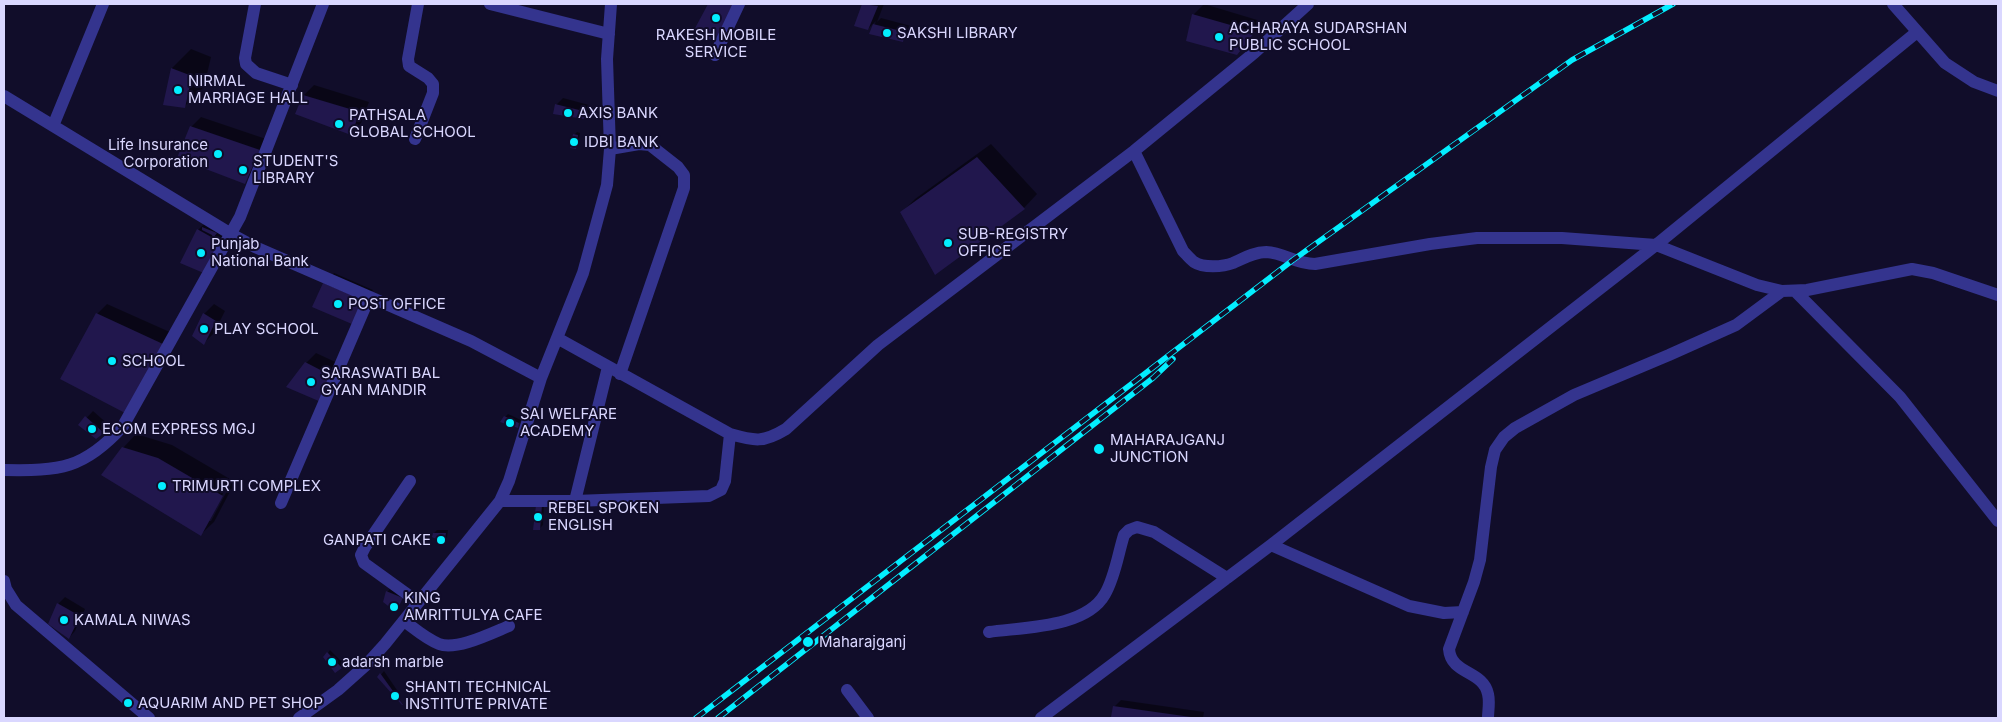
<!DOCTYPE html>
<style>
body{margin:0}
#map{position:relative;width:2002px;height:722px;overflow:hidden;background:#110d2a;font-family:Inter,sans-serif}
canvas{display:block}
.frame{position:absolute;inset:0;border:5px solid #dad7ff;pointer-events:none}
</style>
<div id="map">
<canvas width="2002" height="722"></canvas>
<div class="frame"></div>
</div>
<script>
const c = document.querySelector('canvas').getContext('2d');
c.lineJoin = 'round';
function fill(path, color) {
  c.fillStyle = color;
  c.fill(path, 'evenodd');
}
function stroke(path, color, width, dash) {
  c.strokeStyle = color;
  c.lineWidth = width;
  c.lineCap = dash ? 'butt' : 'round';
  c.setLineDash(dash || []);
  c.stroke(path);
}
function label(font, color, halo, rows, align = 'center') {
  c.font = font + ' Inter,sans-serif';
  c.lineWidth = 4;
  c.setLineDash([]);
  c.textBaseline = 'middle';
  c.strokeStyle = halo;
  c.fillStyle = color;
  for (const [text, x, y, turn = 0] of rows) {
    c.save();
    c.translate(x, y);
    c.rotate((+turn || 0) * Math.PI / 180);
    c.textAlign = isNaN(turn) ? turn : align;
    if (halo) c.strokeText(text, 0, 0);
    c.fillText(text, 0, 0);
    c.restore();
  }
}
fill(new Path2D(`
 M863 4H884L877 22 881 18 911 26 909 34 902 40 871 33 876 21 868 29 856 26Z
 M1204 4 1264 22 1237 53 1187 40 1194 14Z
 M191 49 211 57 204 87 185 106 165 104 172 68Z
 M314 85 369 102 361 123 351 134 304 95Z
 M563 98 589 105 590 112 583 118 556 105Z
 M201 117 269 140 254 172 244 182 191 127Z
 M577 132 580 133 578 145 575 148 574 135Z
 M991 144 1037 194 1024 208 936 273 902 212 915 199Z
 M208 220 231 233 215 263 198 230Z
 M334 273 373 290 362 312 324 283Z
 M107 304 172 333 125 412 97 314Z
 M214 304 225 311 214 333 204 343V314Z
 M316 353 344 366 331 390 306 363Z
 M93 411 110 426 96 437 80 425Z
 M508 414 521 420 517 427 505 417Z
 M136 434 172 445 235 482 214 522 200 535 123 448ZM225 490 227 491 211 521H208Z
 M544 503 543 525 540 528 537 506Z
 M437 530H448L447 538 444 541 434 533Z
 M390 589 405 595 396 610 387 592Z
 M65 597 85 609 75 631 69 638 50 624 59 603Z
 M330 650 344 664 335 671 328 653Z
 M384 671 401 696 398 699 379 677Z
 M1121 700 1204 712 1203 718H1129L1113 716 1114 707Z`), '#0007');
fill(new Path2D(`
 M708 4H739L718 43 693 32Z
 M862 4 878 6 868 30 854 26Z
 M1192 14 1255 32 1237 55 1186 41Z
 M873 24 905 32 903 42 869 34Z
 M171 68 192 76 185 108 163 105Z
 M303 95 360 112 351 135 295 114Z
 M555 104 583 111 584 119 553 114Z
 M190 126 260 150 245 184 177 158Z
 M573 134 578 135 576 149 570 148Z
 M977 157 1025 209 935 275 900 212Z
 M202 227 217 233 213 238 212 235 202 230Z
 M197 229 222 243 206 274 180 263Z
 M323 283 364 300 352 324 312 307Z
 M96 313 163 344 125 413 60 379Z
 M203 313 216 321 204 345 192 336Z
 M305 362 334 377 321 402 286 387Z
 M85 416 104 433 96 439 78 425Z
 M504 416 519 423 518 428 500 422Z
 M122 447 158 458 223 496 201 536 101 475Z
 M536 505H542L540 530H533Z
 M433 533H446L444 543 432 537Z
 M386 591 403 598 396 612 383 602Z
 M57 603 80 616 69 639 48 624Z
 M327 652 342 668 335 673 323 657Z
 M380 673 403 705H402L377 677Z
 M1113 706 1191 717V718L1111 717Z`), '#21174d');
stroke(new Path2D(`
 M255 4 245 58 246 64 256 73 292 85
 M490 4 609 34
 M1893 4 1945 63 1974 82 1998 91
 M715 55 739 4
 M4 96 231 234 255 247 471 341 541 378
 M53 126 103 4
 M415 139 433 93V84L428 78 409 66 408 59 418 4
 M610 149 639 144 650 145 678 167 684 175V188L620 374
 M1134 151 1183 251C1186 254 1190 259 1194 262 1203 268 1223 267 1233 263 1244 258 1254 252 1266 252 1285 253 1295 264 1315 264L1430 244 1477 238H1562L1656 245 1757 285 1782 291 1807 290 1912 269 1933 273 1998 295
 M1795 291 1900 397 1998 521
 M557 338 730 434C755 441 763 443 786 429L878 345 1134 151 1254 53 1308 4
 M4 470C60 471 84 469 123 426L240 217 323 4
 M410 481 365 547 361 555 364 563 418 602
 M500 501H575L709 496 721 490 725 481 730 434
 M575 501 608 367
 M281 503 369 298
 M1271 545 1409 606 1444 613 1463 612
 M4 581 6 589 16 605 149 718
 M404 621C415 629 426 639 439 644 456 651 492 633 509 626
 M989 632C1024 627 1086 628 1105 594 1115 577 1118 554 1124 535L1129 530 1137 527 1154 532 1227 578
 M847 690 868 718
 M299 718 338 690 366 665 385 644 500 501 509 481 541 378 583 273 607 185 610 149 607 59 611 4
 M1041 718 1271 545 1656 245 1917 32
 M1488 718C1488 711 1490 702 1488 694 1483 670 1451 675 1449 649L1474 582 1480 560 1491 467 1495 450 1504 437 1515 428 1574 395 1669 355 1736 325 1782 291`), '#34348e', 12);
const rail = new Path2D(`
 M696 718 1293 260 1572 60 1673 4
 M718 718 1153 378 1173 359`);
stroke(rail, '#03eeff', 5.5);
stroke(rail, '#110d2a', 4, [11]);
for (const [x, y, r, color] of [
 [716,18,5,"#03eeff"],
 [887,33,5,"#03eeff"],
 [1219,37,5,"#03eeff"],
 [178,90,5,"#03eeff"],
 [568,113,5,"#03eeff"],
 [339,124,5,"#03eeff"],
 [574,142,5,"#03eeff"],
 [218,154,5,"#03eeff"],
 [243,170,5,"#03eeff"],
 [948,243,5,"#03eeff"],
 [201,253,5,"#03eeff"],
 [338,304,5,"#03eeff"],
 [204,329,5,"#03eeff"],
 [112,361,5,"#03eeff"],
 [311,382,5,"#03eeff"],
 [510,423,5,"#03eeff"],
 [92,429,5,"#03eeff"],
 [1099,449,6,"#03eeff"],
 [162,486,5,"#03eeff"],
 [538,517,5,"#03eeff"],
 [441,540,5,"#03eeff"],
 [394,607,5,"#03eeff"],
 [64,620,5,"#03eeff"],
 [808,642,6,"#03eeff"],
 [332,662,5,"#03eeff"],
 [395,696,5,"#03eeff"],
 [128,703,5,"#03eeff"]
]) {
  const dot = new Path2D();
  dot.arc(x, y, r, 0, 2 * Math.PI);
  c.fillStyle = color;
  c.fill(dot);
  stroke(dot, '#110d2a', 2);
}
label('15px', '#dad7ff', '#110d2a', [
 ["ACHARAYA SUDARSHAN",1229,28],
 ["PUBLIC SCHOOL",1229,45],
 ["SAKSHI LIBRARY",897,33],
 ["RAKESH MOBILE",716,35,"center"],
 ["SERVICE",716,52,"center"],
 ["NIRMAL",188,81],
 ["MARRIAGE HALL",188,98],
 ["AXIS BANK",578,113],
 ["PATHSALA",349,115],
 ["GLOBAL SCHOOL",349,132],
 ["IDBI BANK",584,142],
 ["Life Insurance",208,145,"right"],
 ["Corporation",208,162,"right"],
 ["STUDENT'S",253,161],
 ["LIBRARY",253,178],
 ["SUB-REGISTRY",958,234],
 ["OFFICE",958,251],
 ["Punjab",211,244],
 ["National Bank",211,261],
 ["POST OFFICE",348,304],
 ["PLAY SCHOOL",214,329],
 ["SCHOOL",122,361],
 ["SARASWATI BAL",321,373],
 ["GYAN MANDIR",321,390],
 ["SAI WELFARE",520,414],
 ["ACADEMY",520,431],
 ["ECOM EXPRESS MGJ",102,429],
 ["MAHARAJGANJ",1110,440],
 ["JUNCTION",1110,457],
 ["TRIMURTI COMPLEX",172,486],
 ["REBEL SPOKEN",548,508],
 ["ENGLISH",548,525],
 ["GANPATI CAKE",431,540,"right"],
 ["KING",404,598],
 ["AMRITTULYA CAFE",404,615],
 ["KAMALA NIWAS",74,620],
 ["Maharajganj",819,642],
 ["adarsh marble",342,662],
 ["SHANTI TECHNICAL",405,687],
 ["INSTITUTE PRIVATE",405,704],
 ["AQUARIM AND PET SHOP",138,703]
], 'left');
</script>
